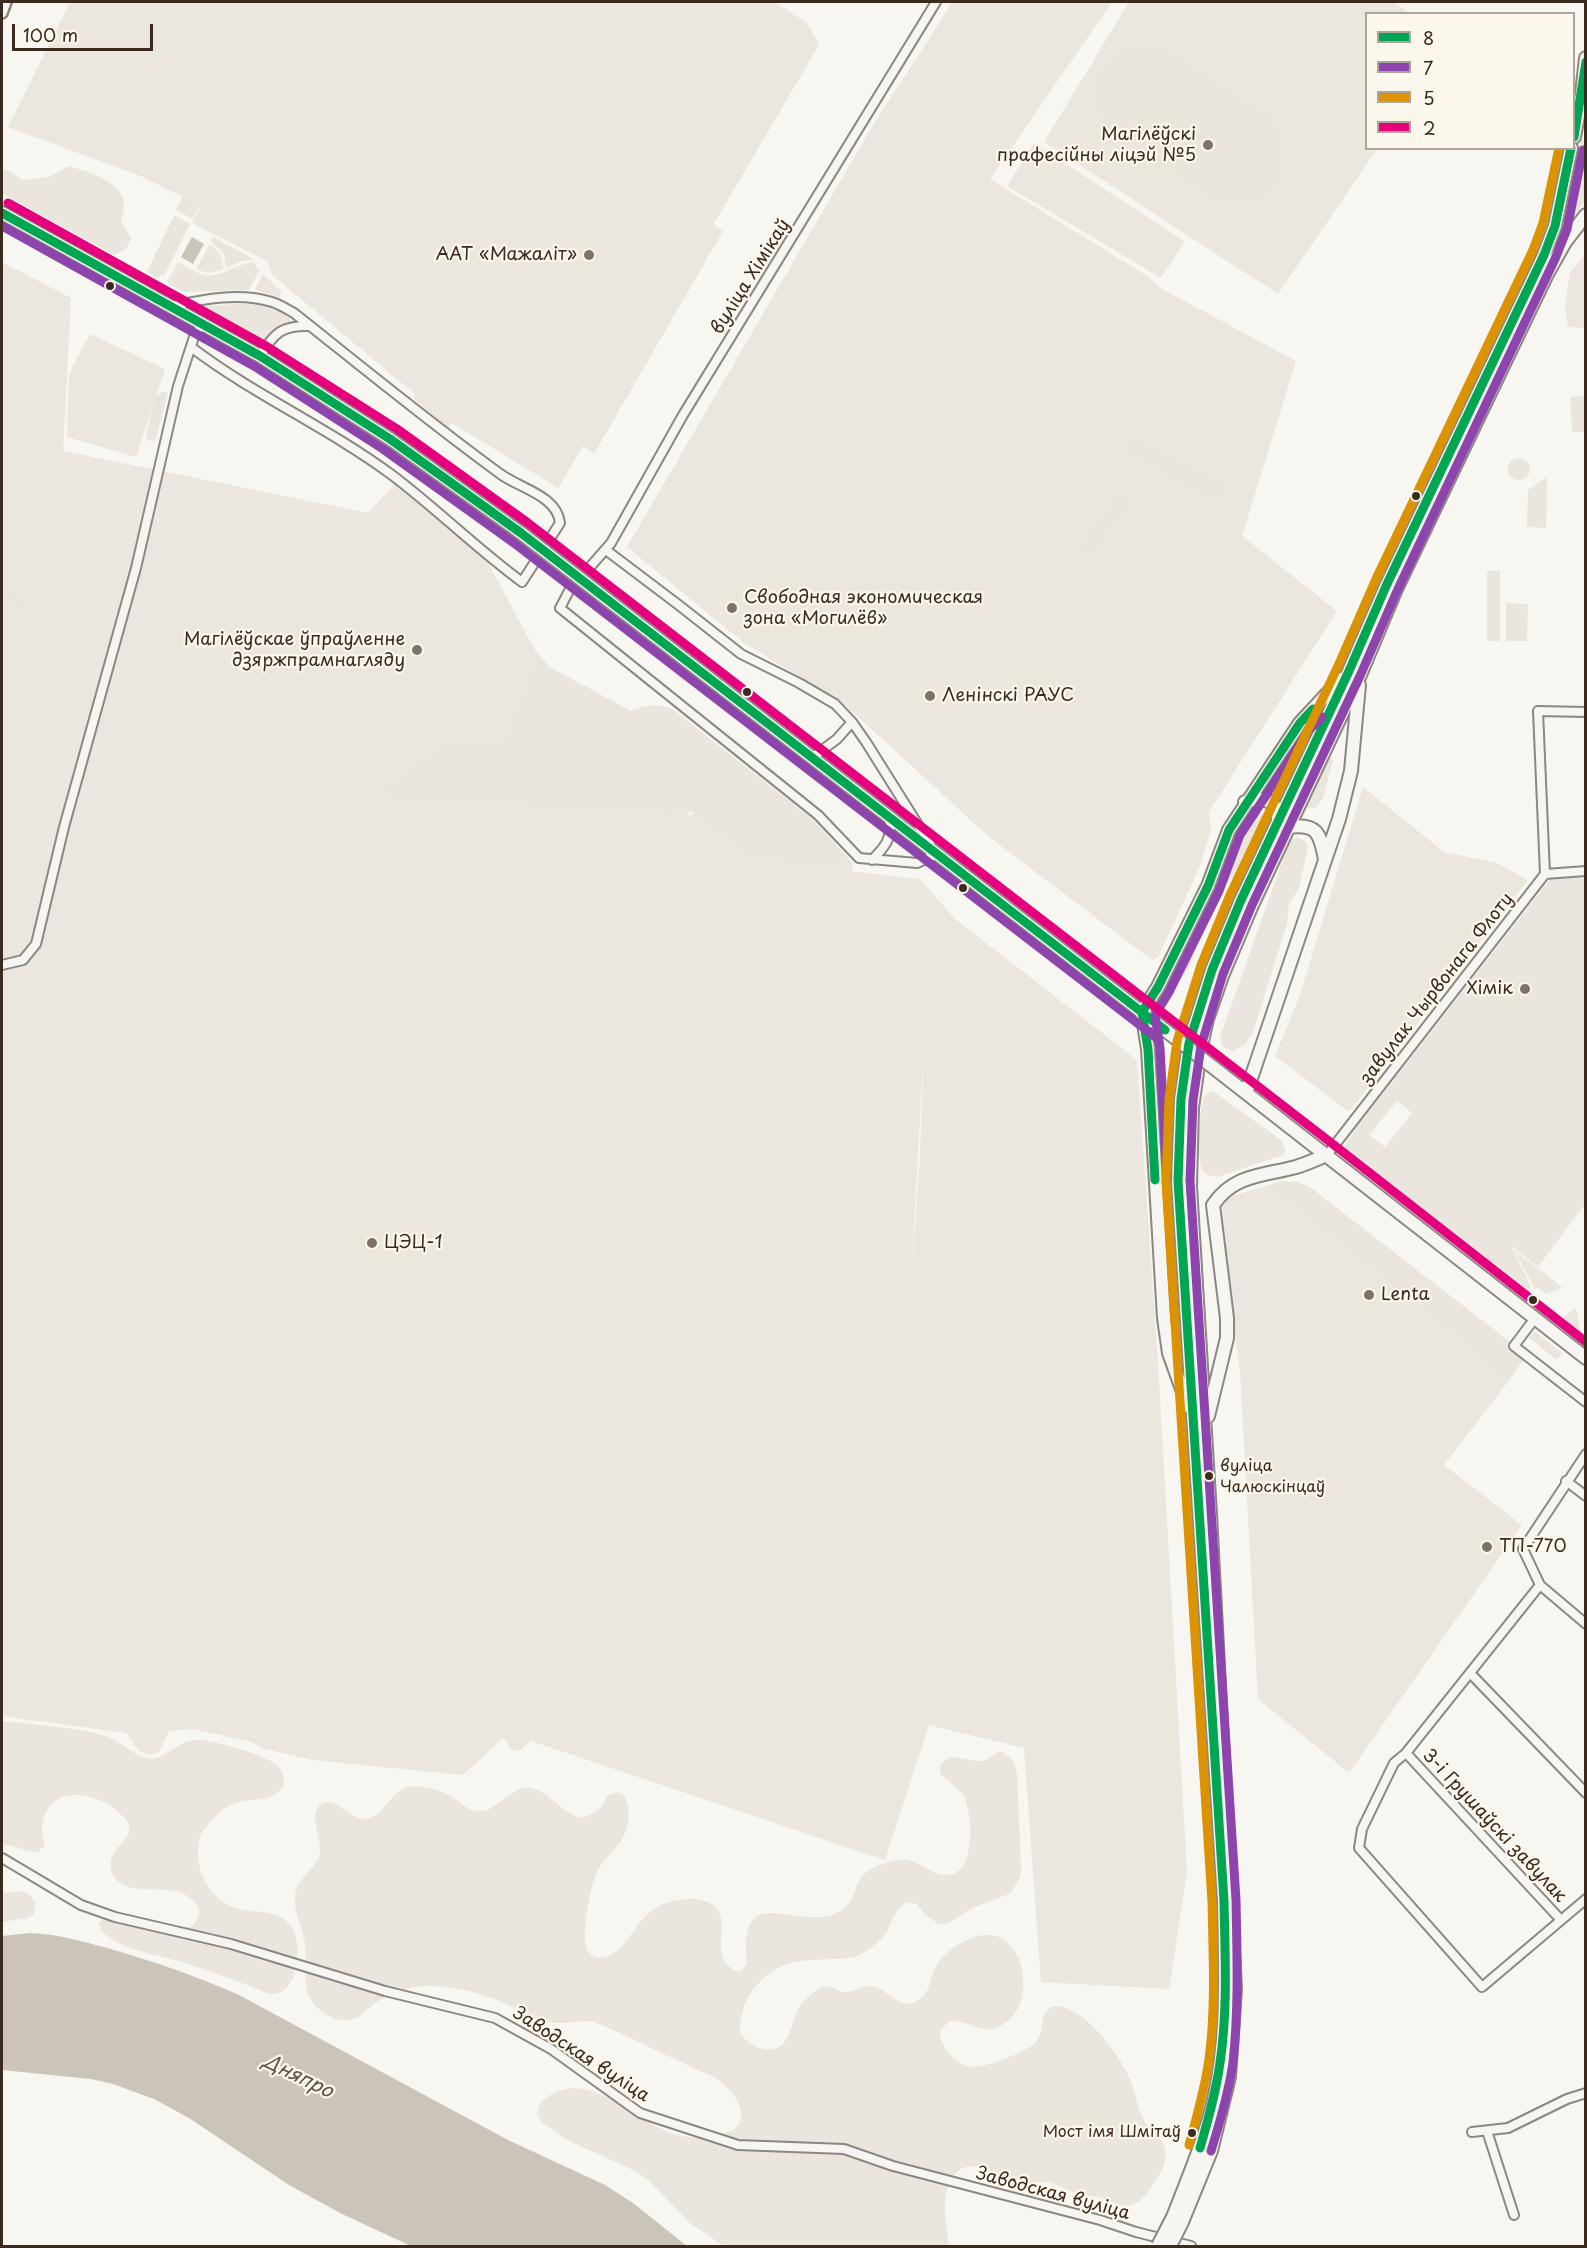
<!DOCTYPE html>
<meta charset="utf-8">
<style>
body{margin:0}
#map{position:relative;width:1587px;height:2248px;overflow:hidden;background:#f8f6f0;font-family:"Playpen Sans",sans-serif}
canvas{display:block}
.frame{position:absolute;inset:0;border:3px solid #3b2a1e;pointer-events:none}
.legend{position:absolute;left:1365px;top:12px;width:210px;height:138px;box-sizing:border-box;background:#fbf7ec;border:2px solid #aea59a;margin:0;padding:8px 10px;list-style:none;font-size:18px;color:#3b2a1e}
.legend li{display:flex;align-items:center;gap:12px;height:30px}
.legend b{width:30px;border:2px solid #aea59a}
.scale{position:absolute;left:12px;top:24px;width:141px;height:27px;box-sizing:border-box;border:3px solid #3b2a1e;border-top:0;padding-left:8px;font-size:18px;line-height:21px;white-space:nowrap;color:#3b2a1e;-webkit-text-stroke:4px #fbf7ec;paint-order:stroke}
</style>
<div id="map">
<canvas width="1587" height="2248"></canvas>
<div class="frame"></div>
<ul class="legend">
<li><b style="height:8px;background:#00a651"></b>8</li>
<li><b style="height:8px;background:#8e44ad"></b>7</li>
<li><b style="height:8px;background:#db9304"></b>5</li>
<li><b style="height:8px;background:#e5007d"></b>2</li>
</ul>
<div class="scale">100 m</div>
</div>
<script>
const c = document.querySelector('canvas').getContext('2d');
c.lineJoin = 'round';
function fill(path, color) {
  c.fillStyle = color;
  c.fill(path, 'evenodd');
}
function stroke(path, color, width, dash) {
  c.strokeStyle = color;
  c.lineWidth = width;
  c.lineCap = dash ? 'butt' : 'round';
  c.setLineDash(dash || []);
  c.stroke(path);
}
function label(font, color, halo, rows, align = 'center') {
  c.font = font + ' "Playpen Sans",sans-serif';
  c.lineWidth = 4.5;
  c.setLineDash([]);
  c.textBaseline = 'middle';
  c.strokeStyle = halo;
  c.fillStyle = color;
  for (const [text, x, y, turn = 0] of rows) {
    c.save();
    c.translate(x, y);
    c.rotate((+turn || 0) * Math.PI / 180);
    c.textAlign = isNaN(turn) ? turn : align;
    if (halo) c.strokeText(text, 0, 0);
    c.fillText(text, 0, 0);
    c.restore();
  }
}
fill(new Path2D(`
 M70 2H775L808 24 819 45 713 225 723 231 594 454 583 446 558 488 452 423 448 428 413 398 415 394 272 275 267 261 192 223 201 206 143 177 8 127Z
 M953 2H1112L990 179 1147 276 1162 289 1296 361 1242 536 1337 611 1209 812 1211 830 1200 866 1158 957 1152 960 988 836 843 703 744 643 627 547 876 120Z
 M1129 2H1392L1410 13 1366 14V148L1377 149 1278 294 1044 142Z
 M1034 143 1185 242 1161 278 1007 186Z
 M1585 255V328L1568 327 1565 307 1570 272Z
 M2 262 71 298 63 451 368 513 397 482 487 561 536 652 503 740 445 741 374 799 693 815 751 860 920 879 954 918 1137 1060 1158 1362 1187 1873 1169 1989 1041 1982 1024 1748 929 1725 885 1860 531 1741 519 1751 511 1749 503 1738 463 1775 312 1760 262 1748 252 1742 193 1729 169 1731 159 1752 149 1755 139 1751 126 1733 2 1716ZM924 1043 920 1156 911 1283Z
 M90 334 165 369 136 457 67 437 69 374Z
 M1363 787 1444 852 1497 863 1528 880 1349 1112 1275 1056 1300 995Z
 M1268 1185 1282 1193 1291 1206 1489 1365 1495 1374 1507 1383 1444 1465 1522 1525 1349 1773 1258 1699 1240 1371 1226 1269 1222 1206 1230 1197Z`), '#ebe6de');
fill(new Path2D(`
 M1145 45 1158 47 1170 52 1272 119C1307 167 1265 221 1210 197L1109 130C1081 92 1098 50 1145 45Z
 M1580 138 1585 142V201L1558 238 1576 168Z
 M69 166C97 175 135 184 121 221L131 238 126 249 114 255 2 193V168L13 173 21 180 49 177Z
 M183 196 200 205 193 219 176 210Z
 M174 215 190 224 165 274 157 278 147 272Z
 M213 237 250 257 253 260 242 261 226 268 224 254 211 241Z
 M210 244 220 254 224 269 208 273 196 269Z
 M178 262C186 266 195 273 204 275 220 278 238 263 254 262L259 271 249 290 183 292 167 283Z
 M263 274 282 292 279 297 255 290Z
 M249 303 273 307 290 316 291 319 289 322C277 324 269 332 262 343L203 310 207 306Z
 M163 391 168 393 155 442 147 440 146 436 155 397Z
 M1585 396V432H1572L1570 397Z
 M1133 438 1141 440 1214 477 1225 484 1228 493 1225 499 1220 502 1150 465C1142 456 1131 455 1124 446L1127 441Z
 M1508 469a11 11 0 1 1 22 0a11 11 0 1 1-22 0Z
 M1547 477 1546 528 1527 527 1528 490Z
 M1127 491 1131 495V498L1094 549 1081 557 1079 554 1083 544 1122 492Z
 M1487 571H1500V641H1487Z
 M2 581 26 605H13L2 600Z
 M1506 603 1528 604 1527 641H1506Z
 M536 652 550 667 631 711C647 705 659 702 675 711L816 822 853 864 852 871 751 860 693 815 692 810 687 815 373 799 445 741 503 740Z
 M1330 756 1333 761 1323 798 1316 807 1307 808 1304 804 1324 758Z
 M1257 809 1264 817 1239 872 1222 888 1210 912 1205 915 1202 912 1240 825 1247 811Z
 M1297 837 1305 841 1308 847 1299 888 1289 904 1287 924 1253 1032 1245 1045 1233 1051 1223 1047 1220 1037 1289 842Z
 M1551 878H1585V1204L1538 1267 1511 1246 1531 1286 1528 1291 1494 1263 1472 1253 1411 1205 1344 1146 1357 1127ZM1397 1101 1412 1113 1385 1147 1369 1135Z
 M1197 927C1200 943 1194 962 1184 975L1179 974V966L1193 929Z
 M1213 1091 1281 1140 1286 1150 1283 1155 1217 1177C1212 1176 1208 1176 1204 1172 1195 1162 1199 1107 1205 1095Z
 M1282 1181 1298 1182 1311 1188 1527 1355 1507 1383 1495 1374 1489 1365 1291 1206 1282 1194 1268 1185Z
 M1514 1250 1563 1288 1546 1294 1538 1288 1535 1289Z
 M1575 1308 1576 1309 1581 1334 1573 1331 1561 1319Z
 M1534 1331 1562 1353 1557 1360 1529 1338Z
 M2 1721C34 1725 70 1726 102 1735 120 1739 134 1758 152 1759 163 1759 178 1742 193 1740 208 1738 271 1756 280 1768 283 1773 284 1779 284 1785 271 1802 263 1798 244 1801 230 1803 219 1812 210 1822 207 1826 201 1832 200 1837 196 1848 198 1867 203 1877 229 1929 268 1898 290 1925 305 1943 298 1998 269 1994 241 1982 211 1972 182 1962 155 1954 122 1951 101 1931L99 1923 107 1916 180 1929 193 1926C198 1919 202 1912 196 1904 182 1884 154 1892 133 1888 127 1887 121 1884 116 1880 96 1846 142 1843 126 1820 105 1792 46 1779 42 1827 41 1833 44 1839 45 1845L38 1852C25 1852 15 1845 2 1844Z
 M1002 1751 1013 1761 1017 1773 1021 1867 1020 1877 1011 1893 973 1908 948 1923 939 1924 926 1916 917 1904 907 1902C897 1908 894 1917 889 1927 885 1938 873 1947 863 1953 853 1959 843 1959 832 1959 800 1960 780 1960 757 1985 745 1998 740 2014 740 2031 744 2040 750 2045 760 2048 788 2056 789 2030 797 2012 800 2003 807 1998 814 1992 819 1987 824 1985 831 1987 837 1989 841 1993 848 1992 859 1991 867 1982 878 1988 891 1994 899 2008 915 2002 932 1994 929 1978 937 1964 941 1957 947 1953 953 1948 973 1935 996 1926 1013 1949 1031 1973 1027 2021 992 2029 976 2032 965 2018 948 2022L940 2032C940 2047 956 2066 973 2067 985 2068 1025 2052 1034 2044 1046 2033 1038 2016 1051 2007 1069 2002 1093 2025 1104 2038 1115 2052 1126 2067 1132 2085 1136 2097 1138 2108 1143 2119 1149 2130 1162 2137 1165 2148 1167 2160 1162 2173 1155 2182 1147 2194 1136 2210 1120 2205 1113 2203 1106 2199 1098 2197 1089 2195 1081 2196 1072 2192 1064 2189 1055 2183 1046 2182 1035 2181 1027 2189 1015 2185 1000 2178 978 2159 961 2169 938 2183 946 2225 949 2246H724L690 2223 648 2180 629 2168 565 2139 542 2122 537 2114C539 2103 543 2099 552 2094 606 2065 651 2154 716 2135 723 2133 732 2132 737 2127 749 2113 734 2093 723 2084 714 2075 698 2071 687 2065 655 2050 624 2034 592 2021 577 2021 562 2025 547 2022 535 2020 525 2013 514 2008 487 1994 458 1986 427 1986 407 1986 384 1995 369 2008 365 2010 362 2015 359 2017 352 2021 340 2021 333 2018 295 1999 309 1975 305 1943 303 1925 291 1910 296 1890 300 1877 314 1869 319 1857 324 1841 307 1814 320 1805 335 1794 349 1819 365 1819 383 1818 391 1791 408 1787 423 1784 442 1790 455 1799 461 1803 467 1809 474 1811 496 1816 510 1784 531 1788 549 1792 561 1812 581 1818 588 1816 596 1813 601 1807 605 1802 605 1796 612 1794 631 1786 631 1821 626 1831 621 1846 607 1855 599 1868 591 1881 579 1939 588 1951 596 1963 611 1957 619 1949 631 1938 638 1921 651 1911 660 1903 678 1899 690 1899 749 1901 700 1953 736 1971H741L747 1964C737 1875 799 1935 840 1911 851 1905 853 1896 857 1885 863 1869 882 1863 897 1860 916 1856 927 1873 944 1875 976 1879 973 1817 965 1799 959 1786 948 1783 940 1773V1765C950 1750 967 1762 981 1761 989 1760 994 1753 1002 1751Z
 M20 1891 29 1894 35 1901 34 1914 28 1918 2 1922V1893Z`), '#eae6dd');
fill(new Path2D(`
 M192 237 204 244 193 264 181 257Z
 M30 1933C57 1934 81 1941 107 1948 153 1961 196 1976 239 1995L508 2140 605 2185 633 2203 687 2246H411L340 2213 289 2185 189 2118 154 2099 113 2084 91 2079 2 2070V1936Z`), '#cac4b9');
stroke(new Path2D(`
 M570 589 590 567`), '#d2cdc6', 8, [8, 4]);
const minor = new Path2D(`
 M172 306C204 299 240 292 272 302 279 304 287 309 294 313 362 367 429 422 499 473 518 488 557 495 560 523L522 582C477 549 437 509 392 475 327 427 254 395 191 347
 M260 356C274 333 282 325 310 326
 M606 550 680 606 741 654 799 683 835 704 852 722 866 742 930 844
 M590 567 611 543 683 415 936 2
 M570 589 560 608 818 815 859 858 917 863 937 854
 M813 757 837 739 852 722
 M872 860C885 847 893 838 889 818
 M1545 874 1538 711 1586 712
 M2 965 23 960 36 944 64 827 136 568 178 386 194 337 202 324
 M1327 1155 1545 874 1586 871
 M1535 1318 1514 1346 1586 1402
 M1586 1454 1523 1549 1540 1585 1586 1624
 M1566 1481 1586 1496
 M1540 1585 1406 1753 1394 1763 1362 1829 1359 1848 1482 1987 1586 1899
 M1470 1673 1586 1793
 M1406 1753 1560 1919
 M2 1858 81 1905 115 1917 231 1944 385 1991 495 2018 551 2049 640 2113 738 2145 844 2149 893 2166 1100 2220 1136 2232 1191 2246
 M1487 2131 1514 2215
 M1472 2132 1508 2128 1567 2099 1586 2093`);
const tertiary = new Path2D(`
 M2 13 6 2`);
const primary = new Path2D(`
 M1574 137 1582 94 1586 58
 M2 213 260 356 390 439 521 533
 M600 594 1165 1030
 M1245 802C1263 796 1279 800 1278 821
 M1288 827C1317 823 1320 833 1325 859
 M1218 1071 1586 1358
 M1246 1093 1339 819 1351 771 1359 685
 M1188 1406 1169 1353 1164 1318 1148 1049 1142 1012 1158 987 1208 886 1229 830 1300 723 1341 679
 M1208 1416 1227 1338V1318L1213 1205C1234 1174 1263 1176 1296 1167 1306 1164 1317 1159 1327 1155
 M1173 2217C1188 2179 1203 2143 1213 2104 1229 2038 1225 1968 1224 1901L1178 1181 1181 1099 1189 1043 1212 970 1241 900 1349 671 1387 584 1544 255 1555 226 1571 148
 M1182 2222 1211 2151 1229 2077 1235 1989 1210 1514 1190 1186 1192 1108 1200 1051 1207 1019 1222 976 1252 905 1360 675 1396 589 1547 274 1565 242 1586 215`);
stroke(minor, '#8b8781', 12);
stroke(tertiary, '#8b8781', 14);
stroke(primary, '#8b8781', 16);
stroke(minor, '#f6f5f1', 8);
stroke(tertiary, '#f6f5f1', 9);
stroke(primary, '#f6f5f1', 12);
const primaryBridge = new Path2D(`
 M521 533 600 594
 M1165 1030 1218 1071
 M1158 2246 1173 2217
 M1170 2246 1182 2222`);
stroke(primaryBridge, '#8b8781', 16, []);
stroke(primaryBridge, '#f6f5f1', 12);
stroke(new Path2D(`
 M1574 137 1586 62
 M2 213 260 356 390 439 521 533 1165 1030
 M1155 1180 1148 1049 1142 1012 1158 987 1208 886 1229 830 1300 723 1313 709
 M1200 2148C1208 2120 1216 2092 1220 2063 1228 2009 1225 1954 1224 1901L1178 1181 1181 1099 1189 1043 1212 970 1241 900 1349 671 1387 584 1544 255 1555 226 1571 148`), '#00a651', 9);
stroke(new Path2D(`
 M2 226 254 366 383 449 514 543 1158 1039
 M1167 1179 1160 1048 1155 1015 1169 992 1219 891 1240 835 1309 730 1322 717
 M1211 2151C1220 2122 1229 2092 1233 2062 1239 2008 1237 1954 1236 1900L1190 1181 1193 1100 1201 1046 1223 974 1252 905 1360 676 1398 589 1555 259 1567 229 1583 150`), '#8e44ad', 9);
stroke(new Path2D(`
 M1189 2145C1197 2116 1205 2088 1209 2059 1216 2007 1213 1954 1212 1902L1166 1182 1169 1099 1177 1041 1201 965 1230 895 1338 666 1376 579 1533 250 1543 223 1559 148`), '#db9304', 9);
stroke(new Path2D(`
 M8 203 266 346 397 429 528 523 1334 1145 1586 1342`), '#e5007d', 9);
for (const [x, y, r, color] of [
 [1208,145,6,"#7d7168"],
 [589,255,6,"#7d7168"],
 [110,286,5,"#3b2a1e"],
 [1416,496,5,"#3b2a1e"],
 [732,608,6,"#7d7168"],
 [417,650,6,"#7d7168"],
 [747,692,5,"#3b2a1e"],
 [930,696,6,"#7d7168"],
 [963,888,5,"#3b2a1e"],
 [1525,989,6,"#7d7168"],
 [372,1243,6,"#7d7168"],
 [1369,1295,6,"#7d7168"],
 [1533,1300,5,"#3b2a1e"],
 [1209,1476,5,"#3b2a1e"],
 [1487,1547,6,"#7d7168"],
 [1192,2133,5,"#3b2a1e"]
]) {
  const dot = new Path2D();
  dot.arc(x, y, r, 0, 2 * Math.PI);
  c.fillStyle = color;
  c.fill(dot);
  stroke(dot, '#fbf7ec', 2);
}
label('16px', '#3b2a1e', '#fbf7ec', [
 ["вуліца",1220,1467],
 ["Чалюскінцаў",1220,1488],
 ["Мост імя Шмітаў",1181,2133,"right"]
], 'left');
label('18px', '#3b2a1e', '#fbf7ec', [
 ["Магілёўскі",1196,135,"right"],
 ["прафесійны ліцэй №5",1196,156,"right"],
 ["ААТ «Мажаліт»",577,255,"right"],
 ["Свободная экономическая",744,598],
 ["зона «Могилёв»",744,619],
 ["Магілёўскае ўпраўленне",405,640,"right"],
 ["дзяржпрамнагляду",405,661,"right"],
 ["Ленінскі РАУС",942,696],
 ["Хімік",1513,989,"right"],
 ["ЦЭЦ-1",384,1243],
 ["Lenta",1381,1295],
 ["ТП-770",1499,1547]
], 'left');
label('18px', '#3b2a1e', '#fbf7ec', [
 ["вуліца Хімікаў",751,277,-58],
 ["завулак Чырвонага Флоту",1437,989,-52],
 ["3-і Грушаўскі завулак",1494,1826,47],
 ["Заводская вуліца",581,2055,33],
 ["Заводская вуліца",1053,2194,15]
]);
label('italic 20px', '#605246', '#fbf7ec', [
 ["Дняпро",298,2077,26]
]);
</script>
